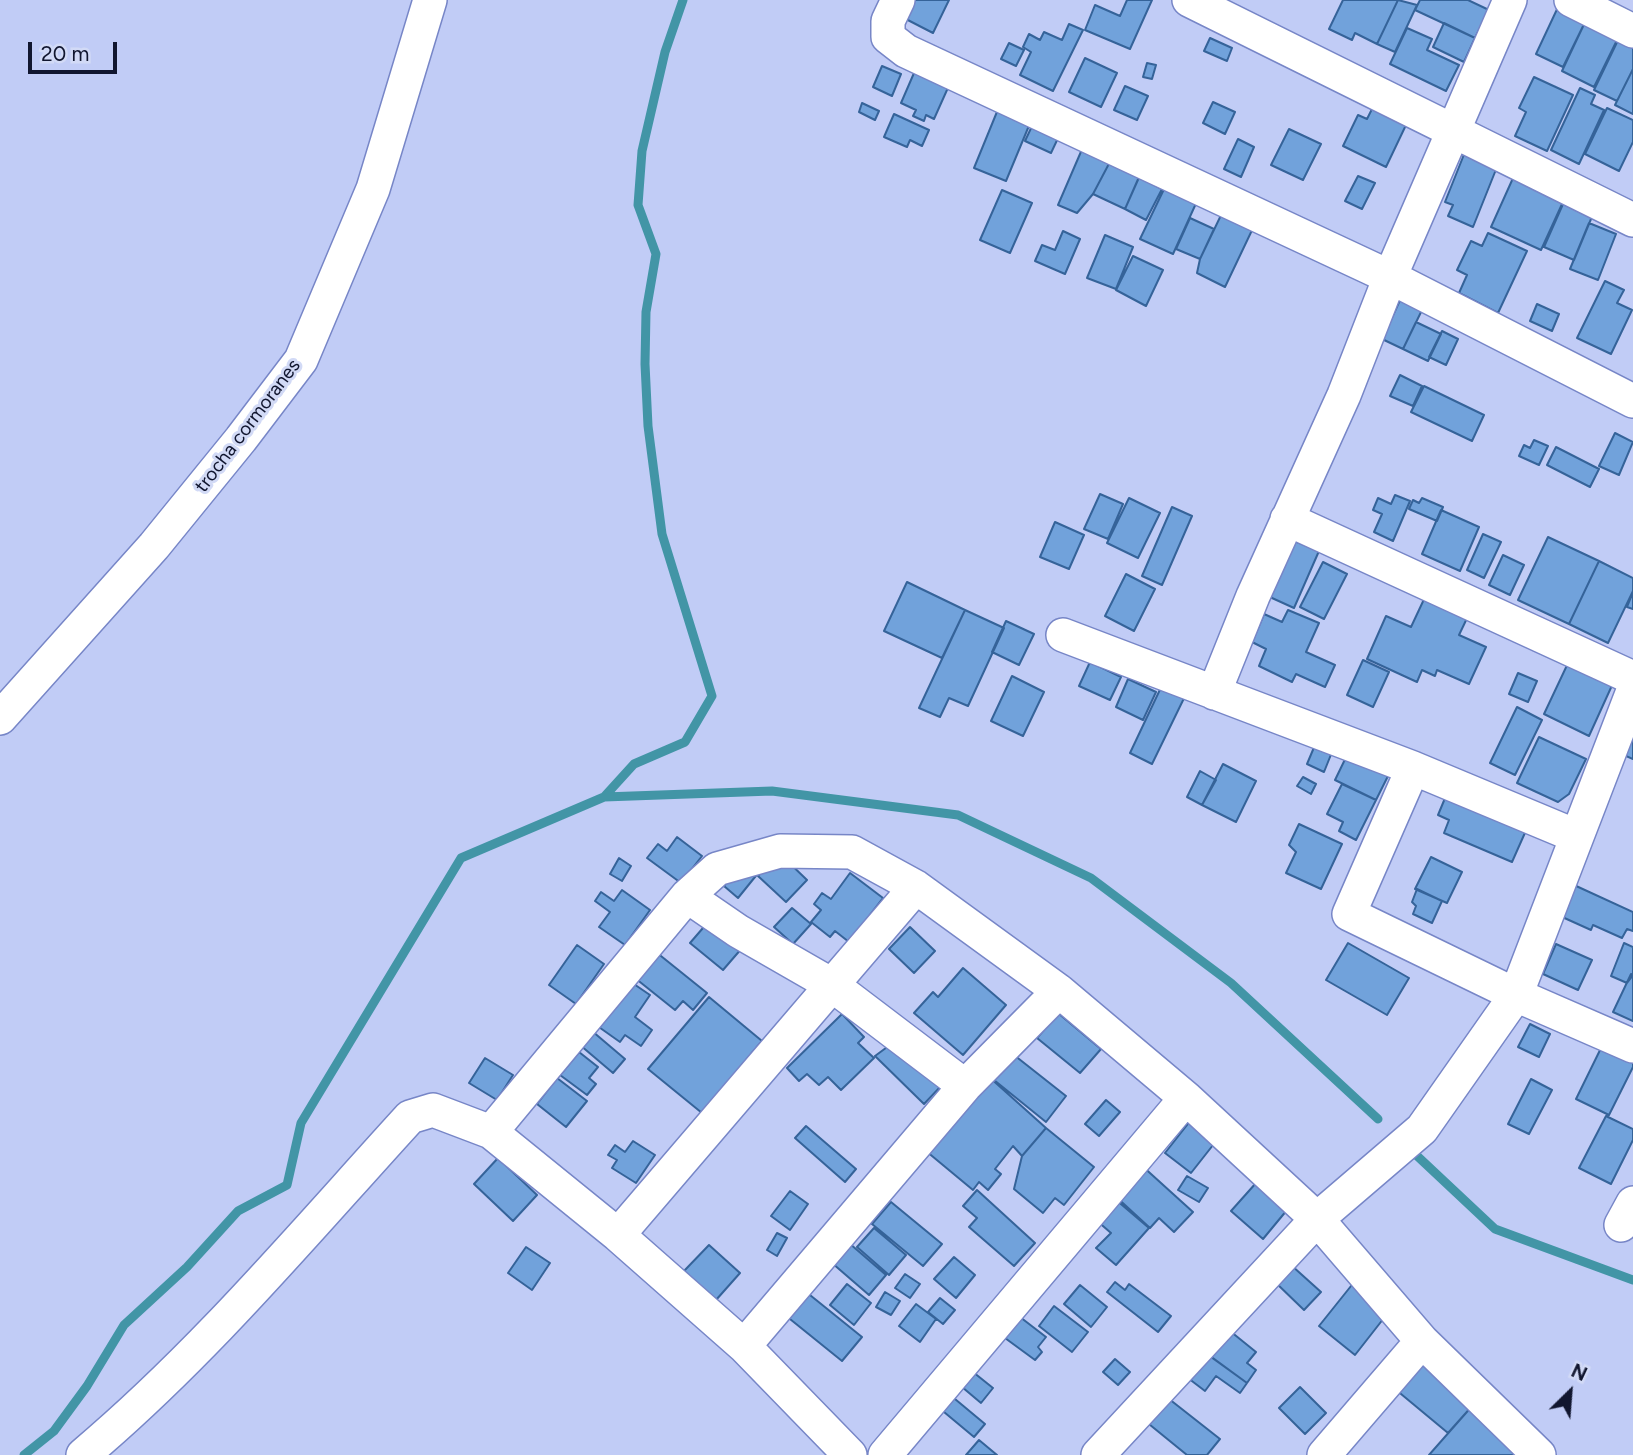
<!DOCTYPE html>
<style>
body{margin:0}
#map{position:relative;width:1633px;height:1455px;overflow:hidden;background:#c1ccf6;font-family:Figtree,sans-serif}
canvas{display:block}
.north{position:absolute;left:1535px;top:1357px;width:70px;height:70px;-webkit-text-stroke:5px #d2daf6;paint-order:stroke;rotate:25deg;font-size:19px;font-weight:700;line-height:28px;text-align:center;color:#11162f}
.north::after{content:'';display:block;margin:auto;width:24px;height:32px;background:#11162f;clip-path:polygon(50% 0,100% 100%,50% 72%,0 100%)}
.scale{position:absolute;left:28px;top:42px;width:89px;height:32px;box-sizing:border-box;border:4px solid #11162f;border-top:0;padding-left:9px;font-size:21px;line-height:24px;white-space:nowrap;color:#11162f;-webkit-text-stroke:5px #d2daf6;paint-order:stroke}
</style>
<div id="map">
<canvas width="1633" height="1455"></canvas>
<div class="north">N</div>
<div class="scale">20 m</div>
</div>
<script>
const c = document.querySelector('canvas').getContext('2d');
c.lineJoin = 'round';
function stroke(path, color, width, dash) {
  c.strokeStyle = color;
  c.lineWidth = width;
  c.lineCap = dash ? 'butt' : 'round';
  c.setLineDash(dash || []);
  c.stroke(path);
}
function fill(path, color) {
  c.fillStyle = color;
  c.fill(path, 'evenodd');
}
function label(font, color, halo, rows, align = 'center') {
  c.font = font + ' Figtree,sans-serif';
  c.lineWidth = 6;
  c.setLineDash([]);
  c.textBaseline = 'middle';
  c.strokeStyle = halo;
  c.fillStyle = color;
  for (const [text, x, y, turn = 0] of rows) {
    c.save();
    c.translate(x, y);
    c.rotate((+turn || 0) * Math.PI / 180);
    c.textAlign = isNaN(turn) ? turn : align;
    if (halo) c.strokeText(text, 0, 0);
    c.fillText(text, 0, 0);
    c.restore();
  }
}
stroke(new Path2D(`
 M604 797 634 764 685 742 712 696 662 534 648 426 645 364 646 312 656 254 638 205 642 151 665 52 683 0
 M1414 1153 1495 1229 1633 1280
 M24 1455 54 1431 87 1386 124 1325 187 1267 238 1211 287 1185 301 1123 461 858 604 797 772 791 958 815 1091 878 1231 983 1378 1119`), '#4295a6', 9);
const building = new Path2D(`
 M908 0H949L933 33 900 16Z
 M1127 0H1152L1130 49 1085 30 1095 5 1120 16Z
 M1343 0H1398L1377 44 1355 33 1352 40 1329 29Z
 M1398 0 1417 5 1395 52 1377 44Z
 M1420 0H1468L1489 10 1475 38 1415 10Z
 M1559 5 1587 18 1563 67 1536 54Z
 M1587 18 1620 34 1594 87 1562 71Z
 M1444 23 1475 38 1464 62 1433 47Z
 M1069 24 1083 30 1053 91 1020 75 1031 52 1023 47 1029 34 1040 40 1044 32 1062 40Z
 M1407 28 1432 39 1427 50 1459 65 1446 91 1390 64Z
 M1621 34 1633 40V69L1617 101 1594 90Z
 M1210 38 1232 48 1227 61 1204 51Z
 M1009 43 1024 50 1016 66 1001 59Z
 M1085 58 1117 73 1101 107 1069 92Z
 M1147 63 1156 65 1152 79 1143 77Z
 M882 66 901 74 892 96 873 87Z
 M1633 69V114L1615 105Z
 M914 73 951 81 934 119 926 115 924 121 913 116 916 110 901 103Z
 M1534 77 1573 95 1547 151 1515 136 1526 112 1519 108Z
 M1125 86 1148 96 1137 120 1114 110Z
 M1580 88 1595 95 1591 104 1604 110 1579 164 1551 150Z
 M1001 102 1033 116 1006 181 974 168Z
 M1213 102 1235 112 1225 134 1203 123Z
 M862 103 879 111 875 120 859 112Z
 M1607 108 1633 120V142L1619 171 1585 154Z
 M1372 109 1406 125 1386 167 1343 146 1358 115 1367 119Z
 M894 114 929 130 922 146 910 140 907 147 884 137Z
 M1033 124 1059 136 1051 153 1025 141Z
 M1289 129 1321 144 1303 180 1271 165Z
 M1238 139 1254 147 1241 177 1224 169Z
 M1083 147 1112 158 1093 194 1077 213 1058 205Z
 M1465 152 1497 167 1473 227 1448 216 1453 205 1445 202Z
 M1112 158 1141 173 1125 209 1093 194Z
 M1518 167 1568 191 1541 250 1491 227Z
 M1358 176 1375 183 1362 209 1345 201Z
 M1139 177 1162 189 1146 220 1125 209Z
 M1166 185 1198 199 1173 254 1140 239Z
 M1002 190 1032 203 1010 253 980 240Z
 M1567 195 1596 207 1574 260 1544 247Z
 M1223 211 1254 226 1225 287 1197 273 1200 259Z
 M1190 218 1214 229 1200 259 1176 249Z
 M1589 223 1616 234 1598 280 1570 269Z
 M1063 231 1080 239 1065 274 1035 261 1042 245 1055 250Z
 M1488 233 1527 251 1498 313 1459 293 1467 275 1457 270 1471 241 1482 246Z
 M1105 235 1133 247 1116 289 1087 278Z
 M1133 256 1163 270 1146 306 1116 290Z
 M1605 281 1624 290 1617 303 1632 310 1611 354 1577 338Z
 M1401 298 1423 308 1403 349 1382 339Z
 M1537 304 1559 314 1552 331 1530 321Z
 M1416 322 1441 334 1428 361 1403 349Z
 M1442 331 1458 339 1446 365 1429 357Z
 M1400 375 1422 386 1413 406 1390 396Z
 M1424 386 1484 415 1472 441 1411 412Z
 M1615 433 1633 442 1619 475 1599 466Z
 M1534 440 1548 446 1539 465 1519 456 1524 445 1530 448Z
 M1556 447 1599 469 1590 487 1547 465Z
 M1100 494 1123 504 1108 539 1084 529Z
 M1395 495 1410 501 1393 541 1374 532 1382 514 1373 510 1378 498 1391 504Z
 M1129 498 1160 513 1138 558 1107 543Z
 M1422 498 1443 507 1437 521 1409 509 1413 500 1419 503Z
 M1172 507 1192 516 1162 585 1142 576Z
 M1441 510 1479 527 1460 571 1422 554Z
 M1055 522 1084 535 1069 569 1040 557Z
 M1483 534 1501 542 1484 578 1467 570Z
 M1285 537 1319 551 1294 608 1261 593Z
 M1548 537 1599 561 1569 624 1518 600Z
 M1503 555 1524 565 1510 595 1489 585Z
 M1599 561 1633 578V591L1608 643 1569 624Z
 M1323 562 1347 574 1324 619 1300 607Z
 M1126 574 1155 589 1134 631 1105 616Z
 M907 582 965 610 942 658 884 631Z
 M1633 592V609L1627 607Z
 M1426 595 1469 614 1459 635 1486 647 1469 684 1437 670 1435 676 1422 670 1417 682 1367 659 1386 616 1411 627Z
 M965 610 1004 628 968 706 949 698 940 717 919 708Z
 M1288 610 1319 623 1306 652 1335 665 1325 687 1296 674 1292 682 1259 666 1266 649 1252 642 1264 614 1282 622Z
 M1006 621 1034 634 1019 665 992 652Z
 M1363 660 1389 672 1373 707 1347 695Z
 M1569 661 1614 681 1589 736 1544 714Z
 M1090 662 1121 677 1110 700 1079 686Z
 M1518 673 1537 681 1528 702 1509 694Z
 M1012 676 1044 692 1023 736 991 721Z
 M1128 679 1156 692 1143 720 1116 707Z
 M1165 679 1188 690 1152 764 1130 753Z
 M1517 707 1542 720 1515 775 1490 763Z
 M1633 718V759L1617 752Z
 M1539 737 1586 759 1569 794 1558 802 1517 783Z
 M1315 745 1332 752 1324 772 1307 764Z
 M1351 747 1392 768 1376 800 1335 780Z
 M1223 764 1256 781 1236 822 1202 805Z
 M1200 771 1216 780 1202 805 1187 797Z
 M1303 777 1316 784 1311 794 1297 786Z
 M1342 784 1376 800 1356 840 1339 831 1343 822 1327 814Z
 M1448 791 1528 826 1512 862 1444 833 1449 820 1438 815Z
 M1299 824 1342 844 1321 889 1286 873 1296 852 1289 845Z
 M677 837 702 856 681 883 647 858 658 844 667 851Z
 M779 853 807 880 786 902 758 876Z
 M1431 857 1462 872 1447 903 1415 889Z
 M619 858 631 866 622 881 610 874Z
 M746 861 759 872 738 898 724 886Z
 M850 873 883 898 849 942 835 931 830 937 811 922 821 910 814 904 822 893 831 899Z
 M1574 885 1633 912V931L1627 929 1622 938 1593 925 1591 930 1560 916Z
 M1417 889 1442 901 1432 923 1413 914 1416 906 1412 902Z
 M622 890 650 910 625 945 599 927 610 912 595 901 601 892 614 901Z
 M792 908 811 924 793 944 774 927Z
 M709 921 742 948 723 970 690 943Z
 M910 927 935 951 914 973 889 949Z
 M1348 943 1409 978 1387 1015 1326 980Z
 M1624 943 1633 947V975L1627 983 1611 976Z
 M1556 944 1592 960 1578 990 1543 974Z
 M577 945 604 964 576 1004 549 985Z
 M651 948 707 993 693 1010 683 1001 675 1010 630 974Z
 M963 968 1006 1005 963 1055 914 1013 933 992 938 997Z
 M1631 974 1633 975V1021L1613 1012Z
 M628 980 650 995 635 1017 652 1030 641 1046 625 1035 620 1042 596 1025Z
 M709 997 762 1041 702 1113 648 1069Z
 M1058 1013 1101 1049 1080 1073 1037 1038Z
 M842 1014 864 1037 858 1043 874 1058 841 1090 828 1077 819 1085 807 1074 799 1081 787 1068Z
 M1530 1024 1550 1034 1539 1057 1518 1047Z
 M592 1031 625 1059 613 1073 580 1045Z
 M898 1039 943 1084 924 1104 875 1056Z
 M1604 1042 1633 1056V1067L1609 1115 1576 1099Z
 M579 1052 598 1067 589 1078 596 1084 587 1095 560 1075Z
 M1014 1055 1066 1096 1046 1122 994 1080Z
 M485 1058 513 1075 497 1100 469 1083Z
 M988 1076 1046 1128 1022 1156 1013 1146 995 1169 1001 1174 988 1190 979 1182 973 1190 926 1151Z
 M557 1078 587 1101 566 1127 537 1104Z
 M1531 1079 1552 1090 1529 1134 1508 1124Z
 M1106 1100 1120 1112 1099 1136 1085 1124Z
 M1606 1116 1633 1129V1140L1611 1184 1579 1168Z
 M1191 1120 1217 1140 1191 1173 1165 1153Z
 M806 1126 856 1169 845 1182 795 1138Z
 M1046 1128 1094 1167 1064 1205 1055 1198 1043 1213 1014 1189 1022 1156Z
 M633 1141 655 1155 636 1183 612 1168 617 1160 608 1155 615 1145 625 1152Z
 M498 1158 537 1195 513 1221 474 1184Z
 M1140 1164 1193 1212 1174 1232 1159 1218 1150 1228 1113 1194Z
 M1187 1176 1208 1188 1199 1202 1178 1190Z
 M1256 1183 1287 1210 1263 1239 1231 1211Z
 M977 1190 1035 1243 1014 1266 969 1227 977 1218 963 1206Z
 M790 1191 808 1204 790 1230 771 1216Z
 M1115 1199 1149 1228 1116 1265 1096 1248 1111 1233 1096 1220Z
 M891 1202 942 1244 923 1266 872 1224Z
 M874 1228 906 1255 889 1275 857 1247Z
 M777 1233 787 1238 777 1256 767 1250Z
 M849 1243 886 1275 869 1295 832 1263Z
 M709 1245 740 1273 716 1300 684 1271Z
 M526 1247 550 1263 532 1290 508 1273Z
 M954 1257 975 1275 956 1298 934 1279Z
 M1291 1265 1321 1292 1304 1310 1275 1282Z
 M905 1274 920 1284 910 1298 895 1288Z
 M1355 1281 1391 1309 1355 1355 1319 1326Z
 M1115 1282 1125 1290 1129 1284 1171 1316 1158 1332 1107 1292Z
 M847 1284 871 1303 854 1325 830 1305Z
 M1080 1285 1107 1307 1091 1327 1064 1304Z
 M805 1291 862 1337 842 1361 785 1315Z
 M885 1292 900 1301 891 1315 876 1307Z
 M940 1298 955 1310 943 1324 928 1312Z
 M916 1304 936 1319 920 1342 899 1326Z
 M1054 1306 1088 1332 1072 1352 1039 1326Z
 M1020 1317 1046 1337 1038 1347 1042 1352 1035 1360 1005 1338Z
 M1230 1331 1256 1352 1247 1363 1256 1370 1247 1383 1211 1357Z
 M1202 1350 1247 1383 1240 1393 1216 1376 1205 1391 1184 1375Z
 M1115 1359 1130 1372 1118 1385 1103 1372Z
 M1420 1360 1473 1405 1448 1433 1395 1389Z
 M973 1372 993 1388 981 1403 962 1387Z
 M1300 1387 1326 1413 1305 1434 1279 1408Z
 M949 1394 985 1424 974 1437 938 1407Z
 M1164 1395 1220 1439 1207 1455H1187L1144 1420Z
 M1473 1405 1518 1455H1429Z
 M979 1440 997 1455H966Z`);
fill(building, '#71a2db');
stroke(building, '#356399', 2);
const minor = new Path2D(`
 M898 0 888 21V37L906 51 1390 277 1633 401
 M1189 0 1633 220
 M1571 0 1633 31
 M1287 519 1633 678
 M1063 635 1413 768 1576 836
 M1214 693 1253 596 1344 395 1390 277 1510 0
 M0 718 154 546 241 439 301 360 373 189 430 0
 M1413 768 1349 914 1516 995 1633 1046
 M687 896 738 931 832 985 965 1086
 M491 1132 687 896 717 869 780 851 852 852 916 887 1059 991 1186 1098 1317 1219 1422 1341 1539 1455
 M1621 1225 1633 1203
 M618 1235 916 887
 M744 1346 965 1086 1059 991
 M83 1455C203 1354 304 1233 410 1117L433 1110 491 1132 618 1235 744 1346 850 1455
 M885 1455 1186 1098
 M1098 1455 1317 1219 1422 1129 1516 995 1633 691
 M1324 1455 1422 1341`);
stroke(minor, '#7786c7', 36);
stroke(minor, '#fff', 33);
label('19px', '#11162f', '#d2daf6', [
 ["trocha cormoranes",248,426,-53]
]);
</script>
